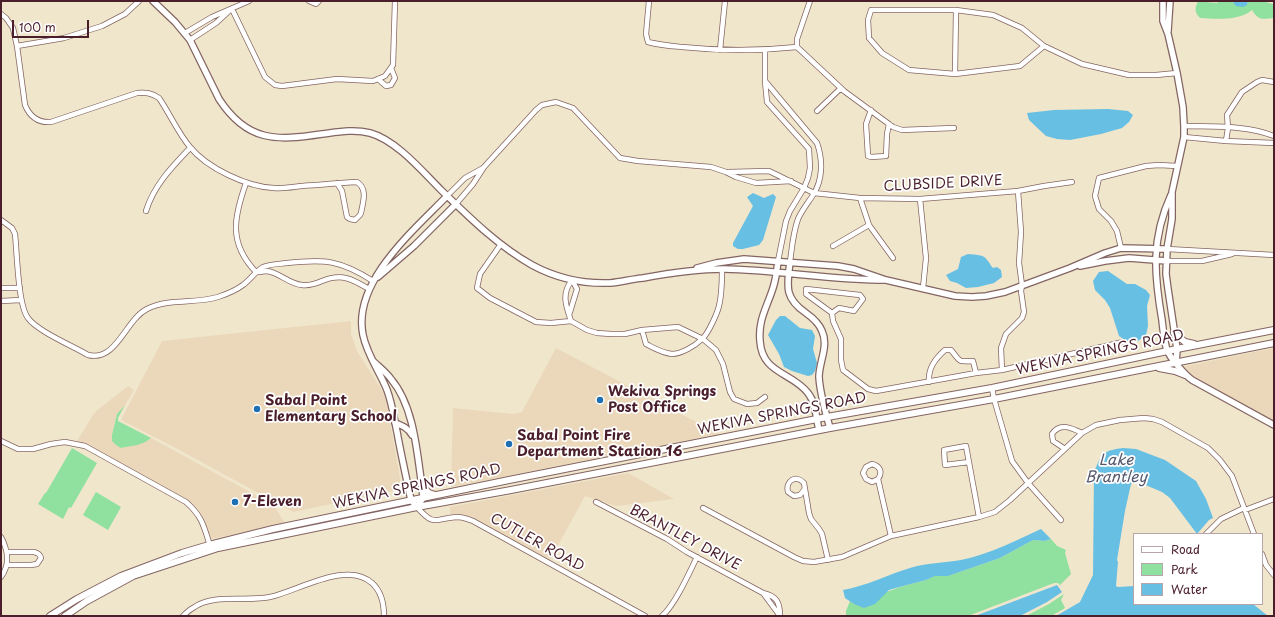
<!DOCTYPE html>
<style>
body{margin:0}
#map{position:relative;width:1275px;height:617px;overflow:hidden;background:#efe6cb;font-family:"Playpen Sans",sans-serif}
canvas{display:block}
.frame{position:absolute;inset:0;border:2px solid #4a1f2b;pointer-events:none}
.legend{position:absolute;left:1133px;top:533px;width:130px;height:72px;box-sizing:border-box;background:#fff;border:1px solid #b7a5aa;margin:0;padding:5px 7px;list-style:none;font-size:12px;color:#4a1f2b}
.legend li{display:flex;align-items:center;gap:8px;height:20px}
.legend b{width:20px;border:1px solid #b7a5aa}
.scale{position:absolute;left:12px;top:20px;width:77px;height:18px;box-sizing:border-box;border:2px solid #4a1f2b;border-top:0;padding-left:5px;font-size:12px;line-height:14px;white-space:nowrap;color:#4a1f2b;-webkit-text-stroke:3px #fff;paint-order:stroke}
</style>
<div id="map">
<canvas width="1275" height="617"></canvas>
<div class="frame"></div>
<ul class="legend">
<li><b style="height:5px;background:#fff"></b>Road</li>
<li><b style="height:11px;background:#90e09f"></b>Park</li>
<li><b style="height:11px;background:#67bfe4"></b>Water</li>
</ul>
<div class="scale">100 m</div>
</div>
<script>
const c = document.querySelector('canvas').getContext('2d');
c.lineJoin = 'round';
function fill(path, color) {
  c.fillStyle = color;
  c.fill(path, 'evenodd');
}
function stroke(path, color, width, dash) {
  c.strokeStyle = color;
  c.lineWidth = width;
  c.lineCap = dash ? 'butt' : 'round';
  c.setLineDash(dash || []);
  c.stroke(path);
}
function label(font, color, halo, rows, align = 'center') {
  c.font = font + ' "Playpen Sans",sans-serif';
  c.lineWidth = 3.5;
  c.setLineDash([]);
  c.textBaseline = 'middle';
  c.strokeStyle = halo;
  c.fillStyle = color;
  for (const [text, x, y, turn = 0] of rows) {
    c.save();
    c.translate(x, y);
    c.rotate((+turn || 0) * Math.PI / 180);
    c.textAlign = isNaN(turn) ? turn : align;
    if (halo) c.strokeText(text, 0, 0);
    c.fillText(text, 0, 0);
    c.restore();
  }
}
fill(new Path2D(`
 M351 321V334L357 351 381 389 386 399 401 484 399 488 397 490 293 512 174 447 121 420 162 341Z
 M556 348 719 434 451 487 453 408 514 414 522 412Z
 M1274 348V422L1193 378 1182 367Z
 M128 386 134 390 125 405 117 414 112 435 121 448 141 443 149 440 151 438 274 505 285 524 211 539 204 518 197 508 188 500 86 444 77 441 95 412Z
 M628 473 674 499 616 506 585 496 550 560 474 518 463 515H454L450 513V507Z`), '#ebd8ba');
fill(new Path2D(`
 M1198 1H1206V2L1217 3 1219 1H1232L1233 3 1247 5 1248 1H1262L1273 4 1274 2V18C1262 19 1259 21 1252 10 1239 21 1216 19 1200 18 1194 12 1195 8 1198 1Z
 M125 405 118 418V421L151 438C144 445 131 446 121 448L116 445 112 441V435L117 414Z
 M72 448 97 463 71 508 69 507 63 519 38 504 45 493H46Z
 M96 492 121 507 108 530 83 515Z
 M1051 539 1057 546 1064 549 1066 550 1065 553 1071 574 1060 585 1058 583H1054L968 616H846V611L850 601 854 604 903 586 926 580 934 576H948L1000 558 1033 540 1044 541Z
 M1064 594 1061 600 1065 608 1053 615 1026 616 1049 604Z`), '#90e09f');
fill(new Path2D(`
 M1232 1H1248L1247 5 1243 7 1236 6Z
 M1108 109 1128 111 1133 115 1129 122 1122 128 1101 134 1070 140 1057 139 1046 136 1029 120 1027 113 1054 110Z
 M753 193 764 198 773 194 776 197 763 240 759 245 743 249H738L733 246V243L753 206 747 197Z
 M968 254C975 255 984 254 987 260 990 263 990 265 993 268L997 267 1001 270 1002 277 994 283 978 287 966 288 957 283 950 281 946 275 958 269 961 257Z
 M1108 271 1127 284H1135L1146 290 1150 295 1147 306 1148 326 1146 335 1138 341 1128 342 1119 336 1110 308 1105 300 1095 290 1093 281 1099 272Z
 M780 316H785L800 328 812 330 815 336 813 349 817 363 815 371 812 375 808 376 792 371 784 367 779 354 768 335 776 320Z
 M1123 448 1136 449 1165 460 1196 481 1206 499 1213 518 1209 520 1197 534 1170 498 1162 492 1136 481 1131 484 1125 511 1117 560 1118 562 1116 586 1118 587 1134 586V604H1253L1268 616H1056L1080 602 1093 575 1094 472C1102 453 1102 451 1123 448Z
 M1041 529 1051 539 1044 541 1033 540 1000 558 948 576H935L926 580 903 586 889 590 875 604 864 608 854 604 845 598 843 590C866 586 887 575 910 568 926 563 944 563 961 560 990 554 1015 541 1041 529Z
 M1057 585 1062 592 1047 602 1020 616H975Z`), '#67bfe4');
const minor = new Path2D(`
 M309 1 316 4 319 1
 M649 1 646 34 648 42C659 45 671 46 682 47 720 51 759 51 797 47
 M810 1 797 39V47L844 91 893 127 902 130 954 128
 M232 9 265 77 275 85 282 86 337 79 373 81 385 76 393 65 395 1
 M1 14 6 18 13 28 17 46 25 105C30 117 38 123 51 122L137 93C146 92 151 93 159 98 170 114 178 133 190 147 207 168 247 187 274 188 283 189 293 187 302 186 320 185 338 183 357 182 368 189 363 202 361 213L360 215 355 220 350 219 347 217 342 191 337 183
 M185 33 212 17 249 1
 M190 40 216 23 229 11
 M17 46 64 38 102 26 125 14 139 1
 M1044 46 1020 66 955 74 909 70 882 53 869 38 868 20 871 10H956L993 15 1022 28 1044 46 1082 64 1129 75H1156L1177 73
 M720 50 725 1
 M765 50V81L767 102 809 149 810 168 808 178 804 188 790 211 786 221 778 261
 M955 74 956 10
 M378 79 386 86 391 85 395 78 391 68
 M765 81 817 143C823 160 823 180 813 195 808 203 802 210 798 219 793 233 792 247 790 262
 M871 110 866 124 868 156 871 157 886 156 887 134 889 124
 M817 111 841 88
 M1184 126C1215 127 1246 125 1274 136
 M1184 137 1226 141 1274 143
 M1226 141 1228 128 1227 115 1242 92 1257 82 1262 80 1274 82
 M728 172 769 171 814 193 860 198 920 199 1018 191 1044 186 1072 182
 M246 183C234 217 228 243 256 272
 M447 196 465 178 483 168
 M860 198 869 225 893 258
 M920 199 926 258 923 288
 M456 204 473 184 484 167 536 110 542 105 556 102 573 108 620 158 638 161 711 167 726 172 736 177 756 183 791 181
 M146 211C154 185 172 167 190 148
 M1 220 12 228 15 234C17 252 18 306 28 318 37 331 73 346 88 355 117 362 125 320 147 309 169 298 195 304 218 297 227 294 235 291 243 285 250 280 255 272 263 267 270 264 279 264 287 263 325 259 340 260 373 281
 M501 244 480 274 477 288 490 298 536 322 551 323 571 321
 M833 246 869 225
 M1121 248 1117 231 1111 221 1099 209 1095 196 1099 178 1146 166 1159 165 1177 166
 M1167 249 1274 255
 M1167 261H1202L1232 254
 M258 272C261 272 264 271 267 271 280 273 289 284 302 285 309 286 315 284 322 281 342 273 352 279 369 289
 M1 288H20
 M806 289 860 295 863 299 854 311 839 308 832 313 806 294Z
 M1 301 21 300
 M832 313 833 321 841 339V360L843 370 868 389 876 391 976 373 1002 370 1123 342
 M569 315 577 289 572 280C561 294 566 306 571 321
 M571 321 587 330 597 333 611 334H625L642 330 678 327 703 339 716 350 723 364 730 392 734 399 747 404 757 403 765 397
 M642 330 646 344C654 348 662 353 672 354 681 354 695 346 702 339 708 334 717 314 719 306 722 294 722 281 722 269
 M1002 370 1001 348 1006 334 1022 318 1024 312 1021 291 1022 285 1019 263 1021 232 1018 191
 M929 382C928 368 935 359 945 350H951C961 362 957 362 973 361L976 373
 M992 388 994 399 1012 461 1028 483 1061 520
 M1 441 18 449H33L51 444 65 442 85 446 186 502C202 516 204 526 210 546
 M1065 449 1053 441 1052 434C1060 422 1072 428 1082 433
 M969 462 945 465 944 450 966 446 979 517
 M878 479 872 482 866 479 863 473 866 467 872 464C880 466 883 472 878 479L891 536
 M804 490 800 495 794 496 788 492C785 481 796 474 804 483L809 513 811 519 819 529 822 534 828 560
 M596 502 667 539 687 552 763 593C777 596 780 603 780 616
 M417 507C435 528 435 518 457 517 463 517 468 519 473 521L645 616
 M703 508 794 557 803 561 814 562 842 557 891 536 979 517 995 512 1010 500 1082 433 1096 425 1120 420 1144 418 1153 419 1162 422 1208 448 1220 460 1232 476 1254 534
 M1245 510 1274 499
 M1206 534 1221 519 1244 508
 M1 537C8 550 10 565 1 577
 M7 552H34C38 553 40 554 41 558L37 564 31 565H7
 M1262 554 1266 565 1274 575
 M763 593 780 616
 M183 616C186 613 189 610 193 608 213 593 247 602 270 597 298 591 347 560 372 583 381 591 384 604 384 616
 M662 616C675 605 689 573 697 557`);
const tertiary = new Path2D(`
 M153 1 175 22 190 40 219 99C247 142 276 141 322 134 338 132 354 129 370 133 396 140 422 171 441 190 469 217 498 246 532 265 556 278 583 284 610 283 621 282 632 279 643 278 670 273 696 269 724 269 778 270 831 280 886 280
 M1163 1V21L1168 34 1177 73 1183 107 1184 126V137L1172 192V219L1167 249 1166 274 1168 289 1177 349 1176 363
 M1168 31 1170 1
 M1171 195C1151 239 1154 274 1162 320 1163 329 1164 341 1167 350 1170 358 1185 375 1192 380L1274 425
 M778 261C777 270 776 279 773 288 767 307 758 320 760 341 762 374 792 372 808 393 816 403 816 418 819 430
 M790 262C787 286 784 298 806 313 813 318 819 323 822 331 829 346 819 362 819 377 820 394 825 411 830 428
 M1080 266 1105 261 1129 258 1167 261
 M697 268 716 263 744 259 838 266 854 269 886 280 955 296 972 297 986 296 1005 292 1070 268 1105 253 1121 248 1167 249
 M378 277 414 246 456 204
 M373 361C379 367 386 372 391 379 414 406 417 452 422 487L423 498 417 507 411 500C406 477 401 454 397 432 394 418 392 403 387 390 380 372 367 355 363 335 352 282 414 230 447 196
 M395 423C403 426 408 428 412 435`);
const secondary = new Path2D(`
 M1174 333 1185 342 1194 344
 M1159 368 1175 371 1185 375
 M422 487 429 493 435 495
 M50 616 77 599 121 576 182 553 209 545 273 529 509 480 827 417 992 388 1177 349 1274 330
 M65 616 87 601 133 576 218 548 417 507 511 490 830 428 994 399 1274 343`);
stroke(minor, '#846563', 6);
stroke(tertiary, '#846563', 8);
stroke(secondary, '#846563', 8);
stroke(minor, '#fff', 4.5);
stroke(tertiary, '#fff', 5.5);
stroke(secondary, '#fff', 6);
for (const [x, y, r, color] of [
 [600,400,4,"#1f6fb2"],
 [257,409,4,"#1f6fb2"],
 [509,444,4,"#1f6fb2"],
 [235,502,4,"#1f6fb2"]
]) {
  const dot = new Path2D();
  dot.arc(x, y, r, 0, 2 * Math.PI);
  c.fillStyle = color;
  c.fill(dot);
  stroke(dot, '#fff', 1.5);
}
label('14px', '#4a1f2b', '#fff', [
 ["CLUBSIDE DRIVE",943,184,-3],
 ["WEKIVA SPRINGS ROAD",1100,353,-12],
 ["WEKIVA SPRINGS ROAD",782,414,-11],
 ["WEKIVA SPRINGS ROAD",417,487,-12],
 ["BRANTLEY DRIVE",685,538,28],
 ["CUTLER ROAD",537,543,29]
]);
label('bold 14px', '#4a1f2b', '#fff', [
 ["Wekiva Springs",608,392],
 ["Post Office",608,408],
 ["Sabal Point",265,401],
 ["Elementary School",265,417],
 ["Sabal Point Fire",517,436],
 ["Department Station 16",517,452],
 ["7-Eleven",243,502]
], 'left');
label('italic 15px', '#54576c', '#fff', [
 ["Lake",1116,461],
 ["Brantley",1116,478]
]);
</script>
